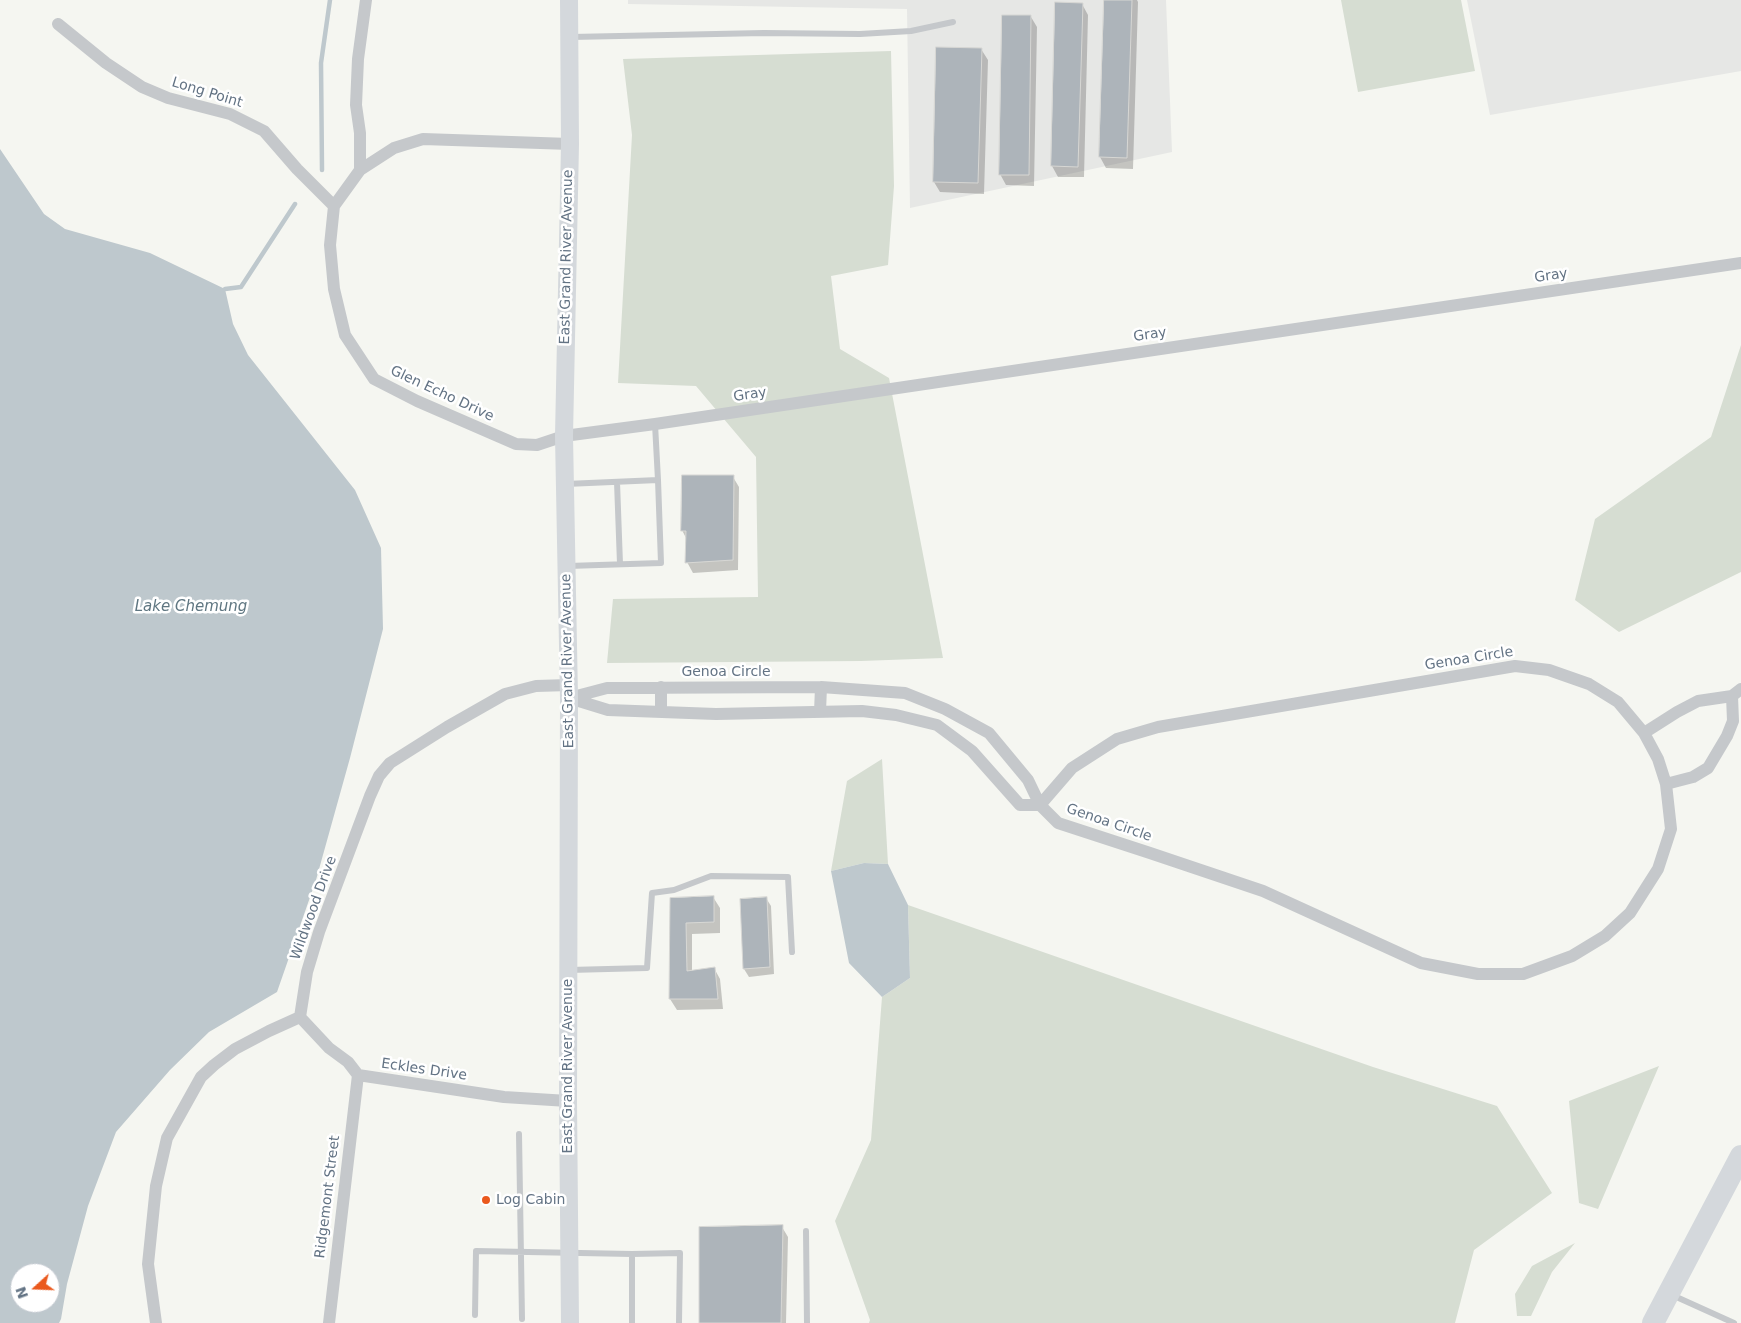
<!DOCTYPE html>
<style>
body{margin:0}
#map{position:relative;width:1741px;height:1323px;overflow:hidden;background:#f5f6f1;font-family:"DejaVu Sans",sans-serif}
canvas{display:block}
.north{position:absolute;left:10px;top:1263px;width:50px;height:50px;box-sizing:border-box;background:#fff;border:1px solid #c1c7ce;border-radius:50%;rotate:250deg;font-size:14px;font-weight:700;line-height:20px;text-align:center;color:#637384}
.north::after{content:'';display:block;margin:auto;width:18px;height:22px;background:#ea591d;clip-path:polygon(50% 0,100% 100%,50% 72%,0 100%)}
</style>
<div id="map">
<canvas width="1741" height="1323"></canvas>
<div class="north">N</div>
</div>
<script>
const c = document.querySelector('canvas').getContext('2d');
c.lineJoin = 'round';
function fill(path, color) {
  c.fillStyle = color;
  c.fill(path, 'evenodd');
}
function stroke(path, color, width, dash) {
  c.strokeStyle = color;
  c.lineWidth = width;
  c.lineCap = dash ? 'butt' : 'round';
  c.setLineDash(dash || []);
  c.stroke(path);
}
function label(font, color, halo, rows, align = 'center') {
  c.font = font + ' "DejaVu Sans",sans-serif';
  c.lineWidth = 5;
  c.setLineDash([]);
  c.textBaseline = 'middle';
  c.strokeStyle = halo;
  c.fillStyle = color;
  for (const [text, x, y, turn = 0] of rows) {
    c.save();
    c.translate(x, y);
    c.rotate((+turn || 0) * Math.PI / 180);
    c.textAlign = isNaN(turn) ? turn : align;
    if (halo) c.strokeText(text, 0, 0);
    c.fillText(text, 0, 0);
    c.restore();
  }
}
fill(new Path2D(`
 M628 0H1166L1172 152 910 208 907 9 628 4Z
 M1467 0H1741V71L1490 115Z`), '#e6e7e5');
fill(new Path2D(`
 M1341 0H1461L1475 71 1358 92Z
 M891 51 894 186 888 265 831 276 840 349 889 378 943 658 861 661 607 663 613 599 758 597 756 457 696 386 618 383 632 135 623 59Z
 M1741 345V572L1619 632 1575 600 1595 519 1711 437Z
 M882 759 888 864 864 863 831 871 847 781Z
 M908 905 1373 1067 1497 1106 1552 1193 1474 1250 1455 1323H869L870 1320 835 1221 871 1140 882 997 910 978Z
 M1659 1066 1598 1209 1579 1203 1569 1101Z
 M1575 1243 1552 1272 1531 1316H1517L1515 1294 1532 1266Z`), '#d6ddd2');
fill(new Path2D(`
 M0 149 44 214 65 229 150 253 225 289 233 324 248 355 355 490 381 548 383 629 350 758 316 880 277 992 209 1032 170 1070 116 1132 88 1206 67 1284 61 1319 59 1323H0ZM20 1273H50V1303H20Z
 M864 863 888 864 908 905 910 978 882 997 849 963 831 871Z`), '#bec8cd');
fill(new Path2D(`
 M1105 0H1137L1138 2 1133 169 1106 168 1100 157Z
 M1082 4 1088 15 1084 177H1058L1052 166Z
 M1031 17 1037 27 1034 186 1006 185 1000 174Z
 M981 49 988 60 984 194 940 192 934 182Z
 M733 477 739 487 738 570 693 573 687 562V540L682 530Z
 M713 897 720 908V933L692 934V971L714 968 720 979 723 1009 677 1010 670 999 671 899Z
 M766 898 771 906 774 974 749 977 744 969Z
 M782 1227 788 1237 786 1323H700Z`), '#0003');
stroke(new Path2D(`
 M322 170 321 63 330 0
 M225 289 241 287 295 204`), '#bec8cd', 4.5);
const building = new Path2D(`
 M1104 0H1132L1127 158 1099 157Z
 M1055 2 1083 3 1078 167 1051 166Z
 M1002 15H1031L1029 175H999Z
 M936 47 982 48 978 183 933 182Z
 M682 475H734L733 560 685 563 686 531H681Z
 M714 896V922L686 923 687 971 715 967 718 999H669L670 898Z
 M767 897 770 967 743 969 740 899Z
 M783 1225 781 1323H699V1227Z`);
fill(building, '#adb4ba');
stroke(building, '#d7d7d4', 1);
stroke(new Path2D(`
 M571 37 764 33 860 34 911 31 953 22
 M617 482 620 564
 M566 484 658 480 655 424
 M568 566 661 563 658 480
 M569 970 647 968 652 893 674 890 711 876 788 877 792 952
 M519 1134 522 1319
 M806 1231 807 1323
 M1672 1295 1734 1323
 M475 1315 476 1251 632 1254 680 1253 679 1323
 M632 1323V1254`), '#c5c8cb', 6);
stroke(new Path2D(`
 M366 0 358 59 356 105 360 133V170L334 206 330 245 334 289 345 335 374 379 417 401 516 444 537 445 564 436 655 424 1741 263
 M58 24 106 63 142 87 168 98 230 114 264 131 297 169 334 206
 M360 170 394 148 423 139 570 144
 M661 687V712
 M569 698 608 710 716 714 862 711 896 715 937 725 972 751 1020 805H1040L1072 768 1117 739 1158 727 1515 666 1549 670 1589 684 1618 702 1644 733 1658 759 1666 784 1671 829 1658 869 1630 913 1605 936 1572 956 1523 974H1478L1421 963 1263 891 1150 853 1058 823 1040 805 1028 780 989 733 945 709 905 693 821 687 607 688 569 698
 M820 712 821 687
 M1644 733 1677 712 1698 701 1732 696 1741 689
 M1666 784 1693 777 1708 768 1727 736 1733 721 1732 696
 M300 1017 329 1048 348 1062 358 1075 504 1097 568 1101
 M156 1323 148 1264 156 1186 167 1138 201 1077 214 1065 235 1049 269 1031 300 1017 307 972 319 932 370 796 379 776 390 763 447 727 505 694 536 686 569 685
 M329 1323 358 1075`), '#c5c8cb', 12);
stroke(new Path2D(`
 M569 0 570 144 564 436 569 698 568 1101 570 1323`), '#d4d8dc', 18);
stroke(new Path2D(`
 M1653 1323 1741 1156`), '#d4d8dc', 22);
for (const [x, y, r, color] of [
 [486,1200,5,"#ea591d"]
]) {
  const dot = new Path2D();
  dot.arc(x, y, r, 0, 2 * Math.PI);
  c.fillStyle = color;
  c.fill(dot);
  stroke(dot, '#fff', 2);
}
label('14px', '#637384', '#fff', [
 ["Long Point",207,93,17],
 ["East Grand River Avenue",567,257,-89],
 ["Gray",1551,276,-8],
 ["Gray",1150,335,-8],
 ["Glen Echo Drive",442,394,25],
 ["Gray",750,395,-8],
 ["Genoa Circle",1469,659,-9],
 ["East Grand River Avenue",568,661,-91],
 ["Genoa Circle",726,672],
 ["Genoa Circle",1109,823,19],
 ["Wildwood Drive",314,908,-70],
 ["East Grand River Avenue",568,1066,-90],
 ["Eckles Drive",424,1070,8],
 ["Ridgemont Street",328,1197,-83]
]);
label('14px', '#637384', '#fff', [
 ["Log Cabin",496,1200]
], 'left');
label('italic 15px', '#5f7681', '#fff', [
 ["Lake Chemung",191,607]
]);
</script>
